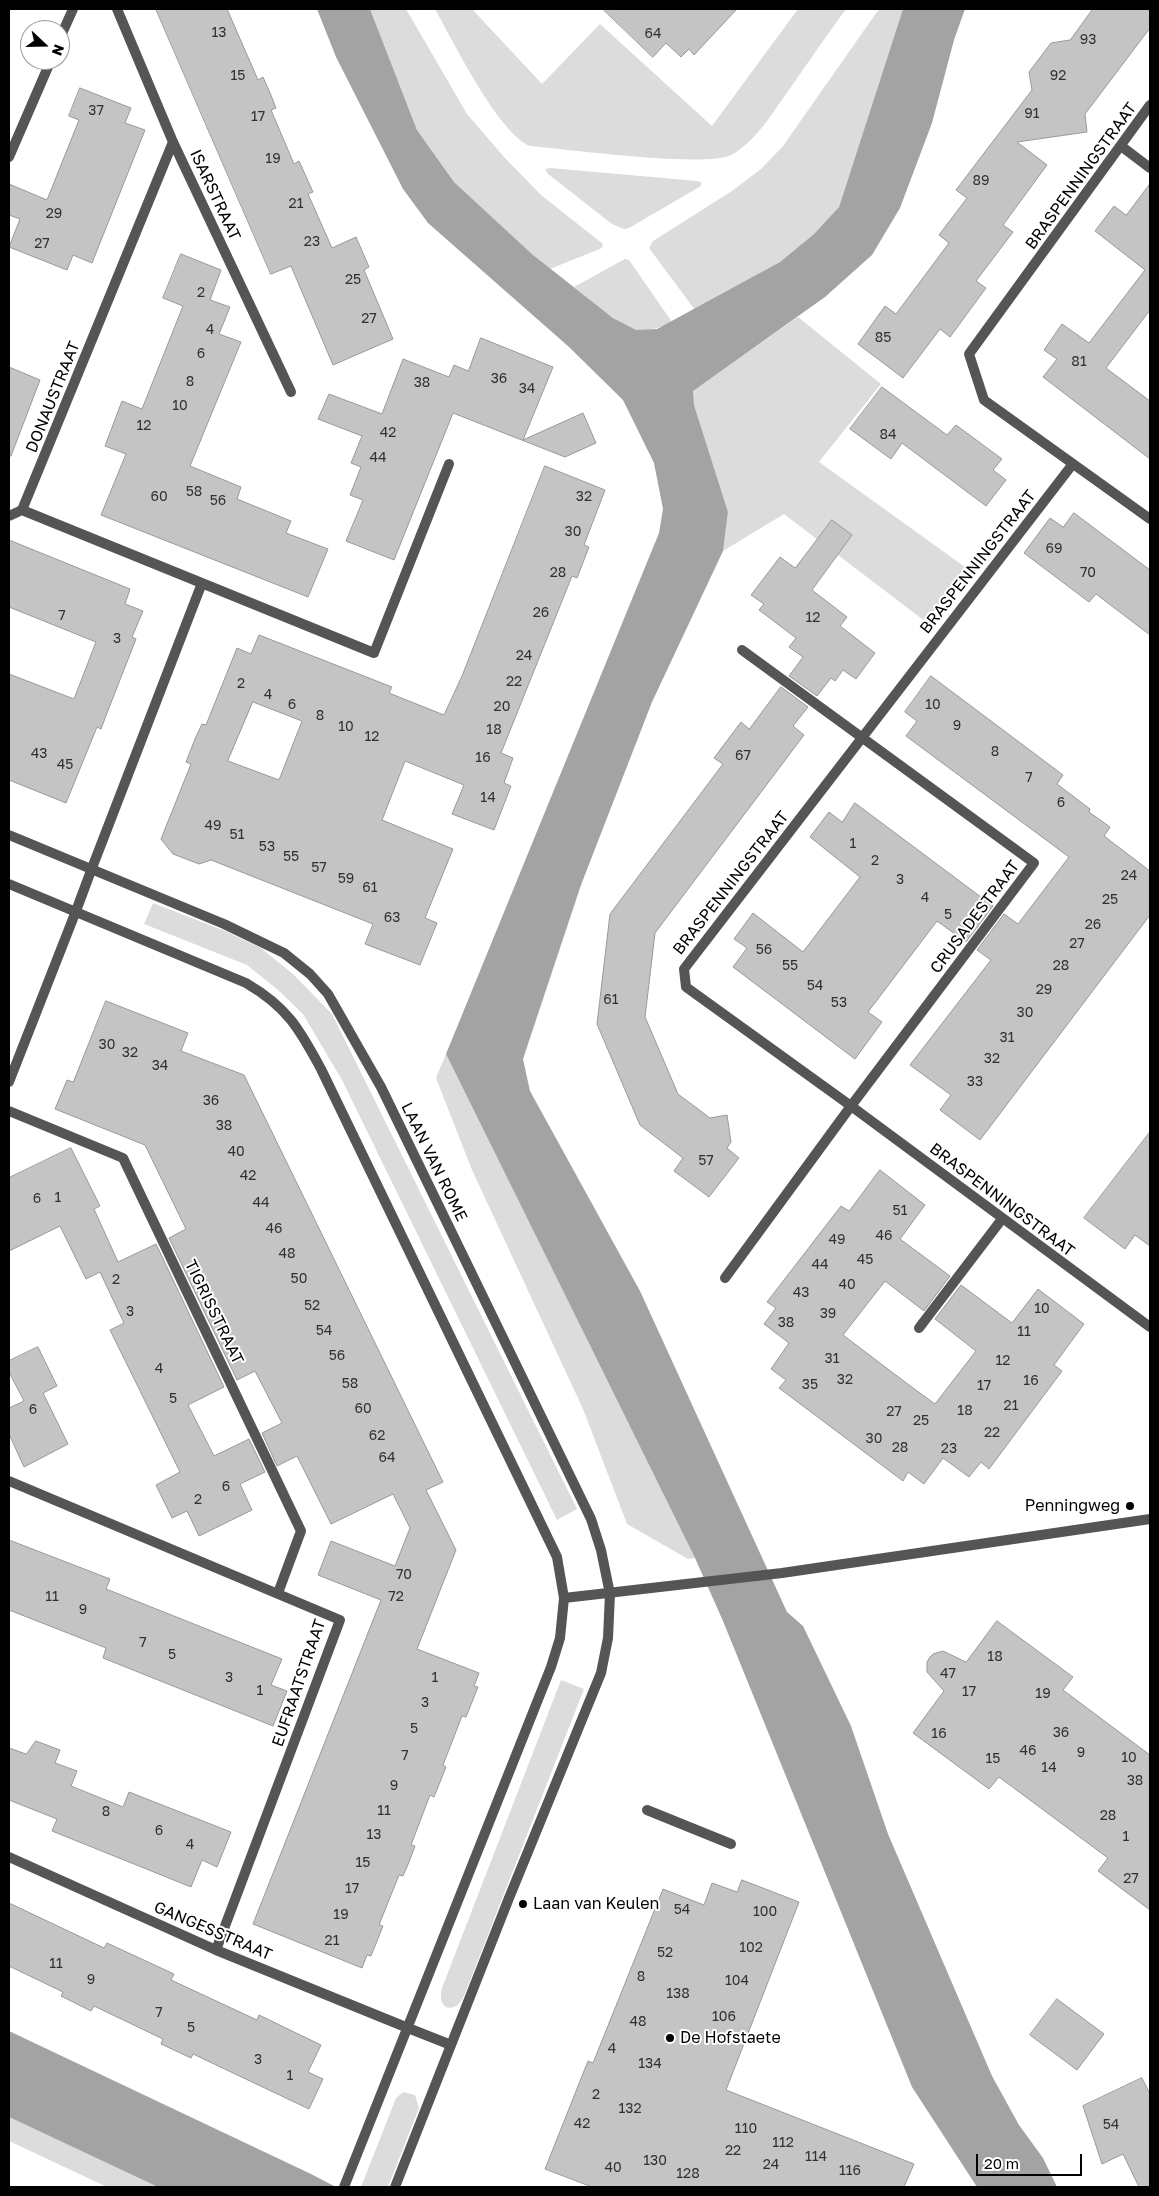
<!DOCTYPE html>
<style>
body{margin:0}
#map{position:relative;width:1159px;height:2196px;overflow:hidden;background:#fff;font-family:"Golos Text",sans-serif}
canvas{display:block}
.frame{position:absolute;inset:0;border:10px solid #000;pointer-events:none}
.north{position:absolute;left:20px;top:20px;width:50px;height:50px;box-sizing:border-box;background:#fff;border:1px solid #999;border-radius:50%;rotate:111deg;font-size:14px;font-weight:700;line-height:20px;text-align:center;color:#000}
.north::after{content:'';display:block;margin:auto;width:18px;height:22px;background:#000;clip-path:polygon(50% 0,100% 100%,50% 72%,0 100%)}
.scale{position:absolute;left:976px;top:2154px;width:106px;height:22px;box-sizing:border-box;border:2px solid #000;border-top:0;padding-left:6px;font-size:15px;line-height:18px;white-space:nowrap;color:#000;-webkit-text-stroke:4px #fff;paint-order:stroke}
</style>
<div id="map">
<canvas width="1159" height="2196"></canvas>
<div class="frame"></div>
<div class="north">N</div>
<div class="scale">20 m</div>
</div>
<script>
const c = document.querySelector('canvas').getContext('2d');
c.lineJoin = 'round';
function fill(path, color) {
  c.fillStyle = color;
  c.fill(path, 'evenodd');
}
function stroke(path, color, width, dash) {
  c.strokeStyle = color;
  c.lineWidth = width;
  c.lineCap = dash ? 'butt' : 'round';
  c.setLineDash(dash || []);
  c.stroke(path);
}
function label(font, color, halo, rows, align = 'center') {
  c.font = font + ' "Golos Text",sans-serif';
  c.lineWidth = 4;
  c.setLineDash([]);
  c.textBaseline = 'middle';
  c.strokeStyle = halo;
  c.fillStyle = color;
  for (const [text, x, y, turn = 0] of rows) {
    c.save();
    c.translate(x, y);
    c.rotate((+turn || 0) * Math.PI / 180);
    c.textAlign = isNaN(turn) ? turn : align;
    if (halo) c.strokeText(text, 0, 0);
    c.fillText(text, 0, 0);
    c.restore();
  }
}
fill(new Path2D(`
 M370 9H406L467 114 504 157 541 195 603 244 602 248 550 269 533 255 454 182 417 130Z
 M435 9H472L542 84 600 24 712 126 798 9H846C827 35 809 61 791 87 774 110 757 141 731 155 706 168 566 149 530 146 498 133 453 41 435 9Z
 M879 9H903L839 207 814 234 780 262 695 310 649 248 653 241 732 191 761 169 783 146Z
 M550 168 697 181 701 182V186L629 228 624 229 612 224 548 174 545 169Z
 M625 259 629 260 672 322C661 327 651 331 638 330 623 329 587 297 574 287Z
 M798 317 881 384 819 462 965 567 926 622 784 514 723 551 728 512 694 405 692 391Z
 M153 903 225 931 261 948 293 974 332 1014 577 1509 557 1520 342 1080 303 1014 278 990 247 965 144 924Z
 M446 1054 695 1558 688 1559 627 1524 583 1409 472 1170 436 1078Z
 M561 1680 584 1689 464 1996C455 2015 436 2010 442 1988Z
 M403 2092 415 2095 419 2108 388 2187H361L396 2098Z
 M9 2117 158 2187H107L9 2141Z`), '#dcdcdc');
fill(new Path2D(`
 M317 9H370L417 130 454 182 533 255 613 318 636 330 657 329 780 262 814 234 839 207 903 9H965L954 40 932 123 900 208 872 255 825 297 693 391 694 405 728 512 723 551 652 702 581 885 523 1059 530 1091 640 1291 787 1612 803 1626 851 1726 888 1834 992 2076 1019 2125 1043 2158 1057 2187H977L912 2087 723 1621 695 1558 446 1054 659 533 663 509 654 463 623 400 569 347 428 223 403 189 336 57Z
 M9 2031 311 2174 336 2187H158L9 2117Z`), '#a3a3a3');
const building = new Path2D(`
 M156 9H227L258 80 263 77 270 93 276 108 271 110 294 164 299 161 313 192 308 194 332 248 356 237 369 267 364 270 393 339 333 365 291 266 271 274Z
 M603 9H737L694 55 689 49 681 57 666 43 653 57Z
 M1093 9H1150V28L1085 114 1087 132 1017 142 1047 165 1003 225 1013 232 976 281 986 288 950 337 940 329 903 378 858 344 885 306 896 314 949 243 939 235 967 198 956 190 1032 90 1029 72 1051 43 1070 40Z
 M80 88 131 108 125 123 145 130 92 263 73 255 67 270 9 247 20 219 9 215V184L47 200 79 120 69 116Z
 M1150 184V310L1106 368 1150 401V459L1043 377 1057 359 1044 350 1062 324 1089 343 1145 270 1095 231 1114 206 1126 215Z
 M181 254 221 270 210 300 230 307 219 334 241 342 190 466 241 487 237 499 291 521 286 533 328 549 308 597 101 515 126 454 105 446 122 401 142 409 183 306 163 298Z
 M481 338 553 367 523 440 583 413 596 443 565 457 453 413 394 560 346 541 363 500 350 495 361 467 351 463 362 436 318 419 329 394 382 414 403 359 449 377 454 365 468 371Z
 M9 367 40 380 11 456H9Z
 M882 387 947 435 956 425 1002 459 993 470 1006 480 986 506 902 443 891 459 850 429Z
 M545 466 605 490 584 545 589 547 577 578 572 576 501 753 513 758 504 783 511 786 494 830 452 814 464 785 405 761 382 820 453 849 425 918 437 923 420 965 365 944 373 924 211 860 199 864 173 854 161 839 191 764 186 762 195 739 202 724 206 725 237 648 251 654 259 635 392 687 389 693 444 715 462 676ZM253 702 302 721 279 780 228 761Z
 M1074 513 1150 570V635L1096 594 1089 602 1024 553 1050 518 1063 527Z
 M832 520 852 535 812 590 847 617 840 626 875 653 856 679 843 670 835 681 831 678 817 696 789 676 803 657 789 647 796 638 759 610 764 604 751 595 780 557 795 568Z
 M9 540 130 589 125 604 143 611 132 637 136 639 107 713 101 729 97 727 66 803 9 780V674L74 699 96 642 9 607Z
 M931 676 1063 775 1057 784 1090 809 1089 812 1110 827 1104 836 1150 871V915L980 1140 940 1110 951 1095 910 1065 991 960 977 950 1004 914 1018 924 1069 857 906 736 917 721 905 712Z
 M781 687 808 707 793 726 804 735 655 933 645 1017 678 1094 710 1118 727 1115 731 1142 727 1148 739 1158 709 1197 674 1171 683 1158 640 1125 597 1024 610 914 723 764 714 758 741 722 749 729Z
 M855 803 993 906 966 942 937 921 868 1012 882 1022 855 1059 733 967 747 948 734 939 753 913 803 952 860 877 810 837 829 812 842 822Z
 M106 1001 188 1033 181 1051 244 1075 443 1482 426 1490 456 1550 417 1649 479 1673 474 1686 478 1687 466 1717 462 1716 443 1765 446 1767 434 1797 430 1795 411 1845 415 1846 409 1862 403 1876 399 1875 379 1925 383 1926 371 1956 367 1955 362 1968 253 1924 381 1600 318 1575 331 1541 395 1566 410 1528 393 1494 331 1524 297 1456 277 1466 262 1433 282 1423 255 1371 237 1380 169 1238 186 1229 145 1145 55 1109 67 1080 73 1082Z
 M1150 1132V1246L1135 1235 1125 1249 1084 1218Z
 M71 1148 100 1206 94 1209 118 1262 156 1244 224 1387 188 1405 214 1456 249 1439 265 1472 240 1484 252 1510 199 1536 187 1511 172 1518 156 1485 180 1472 110 1330 124 1323 100 1272 86 1279 60 1226 9 1251V1178Z
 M880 1170 925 1205 900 1239 950 1276 924 1311 885 1281 843 1335 909 1385 935 1404 976 1351 935 1319 961 1285 1012 1323 1038 1289 1084 1324 1054 1365 1062 1371 1024 1422 989 1469 981 1462 969 1477 943 1458 924 1484 908 1472 903 1481 779 1388 786 1380 771 1369 789 1343 764 1324 776 1308 767 1302 841 1206 849 1211Z
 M38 1347 57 1386 43 1393 68 1444 24 1467 9 1434V1408L24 1401 9 1372V1361Z
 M9 1540 110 1579 106 1589 282 1659 271 1685 287 1691 273 1726 103 1658 106 1648 9 1610Z
 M997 1621 1073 1677 1063 1690 1150 1755V1910L1098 1871 1108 1858 999 1777 989 1789 913 1733 944 1691 927 1672V1662L930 1657 933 1654 943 1651 966 1662Z
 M36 1741 60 1750 55 1763 77 1771 71 1786 123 1807 129 1792 231 1832 217 1867 202 1860 191 1887 52 1831 57 1819 9 1800V1748L26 1754Z
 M742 1880 799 1902 726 2090 914 2164 904 2187H592L545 2169 588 2061 593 2063 663 1889 704 1905 712 1883 737 1892Z
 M9 1903 104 1948 107 1943 174 1974 171 1980 257 2020 259 2015 321 2045 308 2072 323 2079 309 2109 193 2054 191 2058 161 2044 163 2039 94 2006 91 2011 61 1996 63 1992 9 1966Z
 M1057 1999 1104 2034 1077 2070 1030 2035Z
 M1142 2078 1150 2094V2187H1139L1123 2154 1102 2164 1083 2106Z`);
fill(building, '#c4c4c4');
stroke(building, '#999', 1);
stroke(new Path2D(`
 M919 1328 1002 1219
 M647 1810 731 1844`), '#555', 10);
stroke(new Path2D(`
 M117 9 173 142 291 392
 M60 38 73 9
 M1150 105 969 354 984 400 1150 519
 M173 142 22 510 374 653 449 464
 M1121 146 1150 168
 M9 157 51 60
 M1072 465 684 969 686 987 851 1106 1150 1327
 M9 516 22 510
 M92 868 202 583
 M9 1082 76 911
 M9 1111 123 1158 301 1531 278 1593
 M725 1278 851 1106 1034 863 742 650
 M9 1481 340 1620 216 1950
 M9 1857 216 1950 408 2028`), '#555', 10);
stroke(new Path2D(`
 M9 835 224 924 284 953 310 974 328 994 381 1087 591 1519 601 1550 610 1594 608 1638 601 1673 509 1898 395 2187
 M9 884 246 983C287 1007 299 1028 321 1069L557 1557 564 1598 560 1638 551 1667 344 2187
 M76 911 92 868
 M564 1598 782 1573 1150 1519
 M408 2028 451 2045`), '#555', 10);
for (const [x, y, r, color] of [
 [1130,1506,5,"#000"],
 [523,1904,5,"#000"],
 [670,2038,5,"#000"]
]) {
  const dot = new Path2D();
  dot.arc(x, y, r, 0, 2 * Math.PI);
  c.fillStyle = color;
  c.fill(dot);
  stroke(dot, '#fff', 2);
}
label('14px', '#313131', null, [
 ["13",219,33],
 ["64",653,34],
 ["93",1088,40],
 ["15",238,76],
 ["92",1058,76],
 ["37",96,111],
 ["91",1032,114],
 ["17",258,117],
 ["19",273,159],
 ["89",981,181],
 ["21",296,204],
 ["29",54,214],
 ["23",312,242],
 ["27",42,244],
 ["25",353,280],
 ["2",201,293],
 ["27",369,319],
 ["4",210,330],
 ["85",883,338],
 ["6",201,354],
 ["81",1079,362],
 ["36",499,379],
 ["8",190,382],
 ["38",422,383],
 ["34",527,389],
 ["10",180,406],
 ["12",144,426],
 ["42",388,433],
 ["84",888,435],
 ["44",378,458],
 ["58",194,492],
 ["60",159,497],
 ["32",584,497],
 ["56",218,501],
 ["30",573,532],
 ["69",1054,549],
 ["28",558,573],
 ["70",1088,573],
 ["26",541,613],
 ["7",62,616],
 ["12",813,618],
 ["3",117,639],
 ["24",524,656],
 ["22",514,682],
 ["2",241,684],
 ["4",268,695],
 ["6",292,705],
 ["10",933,705],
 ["20",502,707],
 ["8",320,716],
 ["9",957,726],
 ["10",346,727],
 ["18",494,730],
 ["12",372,737],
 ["8",995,752],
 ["43",39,754],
 ["67",743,756],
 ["16",483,758],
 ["45",65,765],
 ["7",1029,778],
 ["14",488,798],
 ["6",1061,803],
 ["49",213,826],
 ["51",237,835],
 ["1",853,844],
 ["53",267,847],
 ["55",291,857],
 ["2",875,861],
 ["57",319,868],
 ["24",1129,876],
 ["59",346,879],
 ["3",900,880],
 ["61",370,888],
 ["4",925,898],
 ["25",1110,900],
 ["5",948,915],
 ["63",392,918],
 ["26",1093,925],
 ["27",1077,944],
 ["56",764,950],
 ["55",790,966],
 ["28",1061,966],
 ["54",815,986],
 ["29",1044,990],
 ["61",611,1000],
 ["53",839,1003],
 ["30",1025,1013],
 ["31",1007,1038],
 ["30",107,1045],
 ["32",130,1053],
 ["32",992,1059],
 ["34",160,1066],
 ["33",975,1082],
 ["36",211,1101],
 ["38",224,1126],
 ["40",236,1152],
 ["57",706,1161],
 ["42",248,1176],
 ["1",58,1198],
 ["6",37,1199],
 ["44",261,1203],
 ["51",900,1211],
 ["46",274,1229],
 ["46",884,1236],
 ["49",837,1240],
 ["48",287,1254],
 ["45",865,1260],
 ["44",820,1265],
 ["50",299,1279],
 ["2",116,1280],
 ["40",847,1285],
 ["43",801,1293],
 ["52",312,1306],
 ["10",1042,1309],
 ["3",130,1312],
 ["39",828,1314],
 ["38",786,1323],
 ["54",324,1331],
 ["11",1024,1332],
 ["56",337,1356],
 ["31",832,1359],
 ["12",1003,1361],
 ["4",159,1369],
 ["32",845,1380],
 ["16",1031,1381],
 ["58",350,1384],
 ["35",810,1385],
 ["17",984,1386],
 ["5",173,1399],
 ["21",1011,1406],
 ["60",363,1409],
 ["6",33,1410],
 ["18",965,1411],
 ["27",894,1412],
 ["25",921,1421],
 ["22",992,1433],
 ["62",377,1436],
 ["30",874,1439],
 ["28",900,1448],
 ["23",949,1449],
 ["64",387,1458],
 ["6",226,1487],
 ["2",198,1500],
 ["70",404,1575],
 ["11",52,1597],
 ["72",396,1597],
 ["9",83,1610],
 ["7",143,1643],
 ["5",172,1655],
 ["18",995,1657],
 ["47",948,1674],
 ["3",229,1678],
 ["1",435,1678],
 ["1",260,1691],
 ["17",969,1692],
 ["19",1043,1694],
 ["3",425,1703],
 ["5",414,1729],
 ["36",1061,1733],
 ["16",939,1734],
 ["46",1028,1751],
 ["9",1081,1753],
 ["7",405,1756],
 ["10",1129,1758],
 ["15",993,1759],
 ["14",1049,1768],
 ["38",1135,1781],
 ["9",394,1786],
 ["11",384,1811],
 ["8",106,1812],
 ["28",1108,1816],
 ["6",159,1831],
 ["13",374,1835],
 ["1",1126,1837],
 ["4",190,1845],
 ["15",363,1863],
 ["27",1131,1879],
 ["17",352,1889],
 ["54",682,1910],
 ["100",765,1912],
 ["19",341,1915],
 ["21",332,1941],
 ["102",751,1948],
 ["52",665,1953],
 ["11",56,1964],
 ["8",641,1977],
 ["9",91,1980],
 ["104",737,1981],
 ["138",678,1994],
 ["7",159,2013],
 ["106",724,2017],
 ["48",638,2022],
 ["5",191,2028],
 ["4",612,2049],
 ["3",258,2060],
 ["134",650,2064],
 ["1",290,2076],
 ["2",596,2095],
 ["132",630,2109],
 ["42",582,2124],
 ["54",1111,2125],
 ["110",746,2129],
 ["112",783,2143],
 ["22",733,2151],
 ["114",816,2157],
 ["130",655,2161],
 ["24",771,2165],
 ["40",613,2168],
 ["116",850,2171],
 ["128",688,2174]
]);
label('16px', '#000', '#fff', [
 ["BRASPENNINGSTRAAT",1081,176,-54],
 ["ISARSTRAAT",215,195,65],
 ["DONAUSTRAAT",53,397,-68],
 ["BRASPENNINGSTRAAT",978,562,-52],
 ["BRASPENNINGSTRAAT",731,883,-52],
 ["CRUSADESTRAAT",975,917,-53],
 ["LAAN VAN ROME",434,1162,64],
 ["BRASPENNINGSTRAAT",1002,1200,37],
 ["TIGRISSTRAAT",214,1312,64],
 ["EUFRAATSTRAAT",299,1683,-71],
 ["GANGESSTRAAT",213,1931,23]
]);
label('16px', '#000', '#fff', [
 ["Penningweg",1120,1506,"right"],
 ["Laan van Keulen",533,1904],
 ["De Hofstaete",680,2038]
], 'left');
</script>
